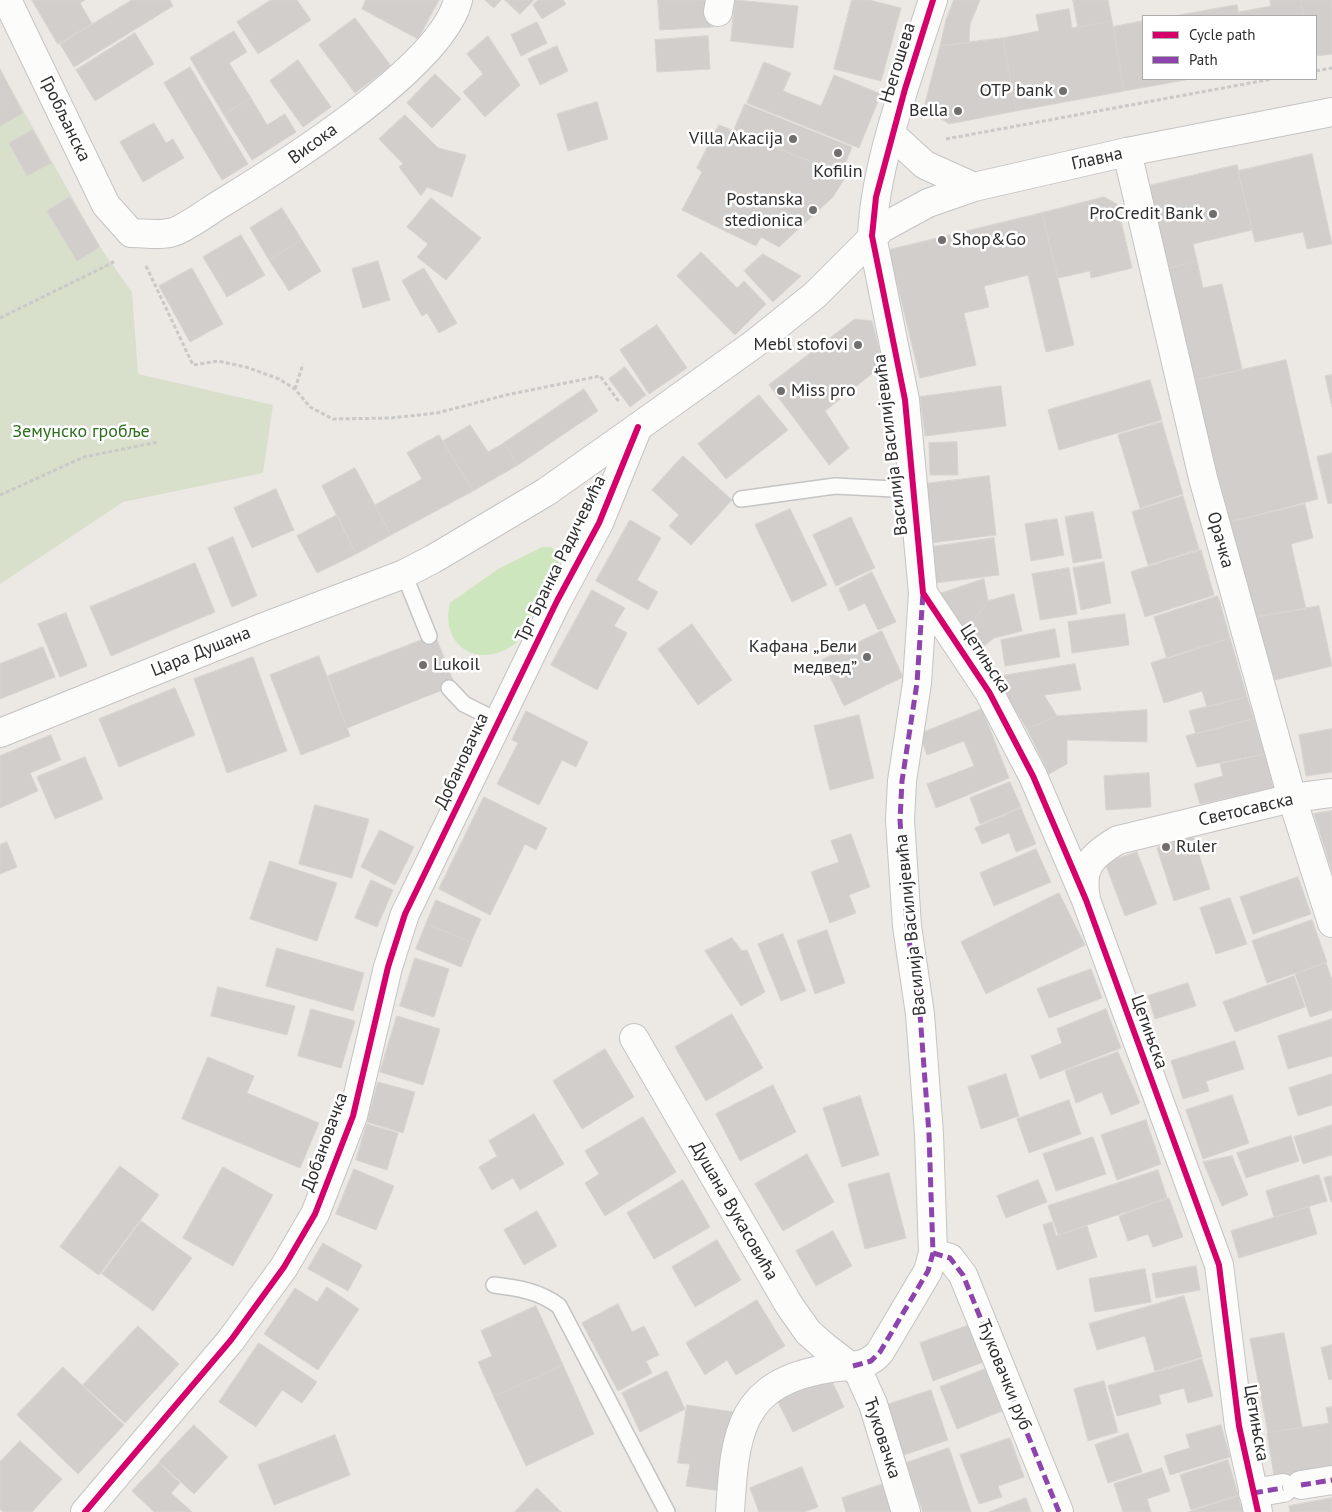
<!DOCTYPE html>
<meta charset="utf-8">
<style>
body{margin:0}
#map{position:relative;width:1332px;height:1512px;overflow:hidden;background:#ece8e4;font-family:"PT Sans",sans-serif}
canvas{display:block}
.legend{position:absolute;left:1142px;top:15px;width:175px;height:65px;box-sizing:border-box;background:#fff;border:1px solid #ababab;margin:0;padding:6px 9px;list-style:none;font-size:15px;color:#2e2e2e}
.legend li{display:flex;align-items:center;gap:10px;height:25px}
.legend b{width:25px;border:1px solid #ababab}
</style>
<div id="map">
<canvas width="1332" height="1512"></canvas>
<ul class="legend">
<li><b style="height:6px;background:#d6006c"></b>Cycle path</li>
<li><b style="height:6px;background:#8e44ad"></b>Path</li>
</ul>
</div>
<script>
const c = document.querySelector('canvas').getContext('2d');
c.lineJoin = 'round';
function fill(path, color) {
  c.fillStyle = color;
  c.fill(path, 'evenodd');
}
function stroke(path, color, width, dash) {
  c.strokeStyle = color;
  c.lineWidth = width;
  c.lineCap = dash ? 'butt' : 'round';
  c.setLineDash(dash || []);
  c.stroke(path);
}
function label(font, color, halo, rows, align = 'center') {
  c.font = font + ' "PT Sans",sans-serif';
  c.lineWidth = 5;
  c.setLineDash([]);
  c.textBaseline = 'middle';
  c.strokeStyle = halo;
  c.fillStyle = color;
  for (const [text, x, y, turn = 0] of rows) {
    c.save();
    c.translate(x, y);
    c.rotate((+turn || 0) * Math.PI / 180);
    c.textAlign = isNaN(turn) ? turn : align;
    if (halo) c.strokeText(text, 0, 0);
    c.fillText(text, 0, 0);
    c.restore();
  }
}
fill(new Path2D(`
 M542 547H551C559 553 560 557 558 567L516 643C480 671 439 647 450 603L498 569Z`), '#cee6be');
fill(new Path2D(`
 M0 69 100 247 132 292 138 374 273 405 263 473 123 502 0 584Z`), '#d8e0cc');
const building = new Path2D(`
 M32 0H85L80 3 92 24 58 44Z
 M132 0H170L173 6 74 67 60 44Z
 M271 0H297L311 20 258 54 237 22Z
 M366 0H439L418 39 362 9Z
 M485 0H501L494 8Z
 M505 0H534L520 14Z
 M538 0H563L566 4 542 19 533 5Z
 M658 0H712L713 27 660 30Z
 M735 0 798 6 793 48 731 41Z
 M852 0H869L901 8 881 81 834 69Z
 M954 0H980L970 24 969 43 940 46 946 20Z
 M1073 0H1108L1112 21 1078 27Z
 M1270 0H1301L1304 16H1239V12L1271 6Z
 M1301 0H1332V54L1316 56V16H1304Z
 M1237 5 1239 16H1174Z
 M1069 9 1072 28 1112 21 1124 91 1016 111 1003 38 1039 31 1036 15Z
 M355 18 391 66 355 93 319 45Z
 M1143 21V79L1185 80 1124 91 1113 27Z
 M537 22 547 43 521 56 511 35Z
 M234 31 247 52 229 63 251 98 224 115 190 58Z
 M135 33 154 64 95 101 76 70Z
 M488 36 520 85 485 117 463 92 483 74 467 54Z
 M708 36 710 69 657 72 655 40Z
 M1003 38 1016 111 949 124 924 107 940 46Z
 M557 46 568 71 540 85 528 59Z
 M298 60 331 107 303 127 270 81Z
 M764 62 791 73 783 91 821 106 834 75 881 94 859 148 747 103Z
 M190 67 248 164 222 180 164 83Z
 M0 69 23 113 0 126Z
 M435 74 461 99 432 128 407 103Z
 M251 98 267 125 285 114 296 132 252 160 224 115Z
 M597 102 608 139 568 151 557 114Z
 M745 104 852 147 841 174 734 130Z
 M405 115 438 148 466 155 452 197 427 187 421 196 399 167 403 164 379 139Z
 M154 123 166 143 173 139 184 158 143 182 120 142Z
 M719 125 846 176 833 197 779 247 761 237 756 246 682 210 702 172 697 168Z
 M33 130 51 163 27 176 9 143Z
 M1312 154 1332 244 1307 249 1303 232 1255 242 1238 171Z
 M1237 165 1252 230 1193 244 1197 261 1167 269 1148 186Z
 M70 197 100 247 77 261 47 211Z
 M1104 197 1117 204 1132 268 1091 278 1090 271 1058 278 1042 213Z
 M431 198 481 238 446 280 417 257 428 244 407 227Z
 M282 208 302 240 269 260 250 228Z
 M1042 213 1074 345 1046 352 1028 275 984 286 989 307 964 313 976 365 920 378 889 250Z
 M241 235 265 275 227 297 203 257Z
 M302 240 321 271 289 291 269 260Z
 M701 252 737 288 744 281 766 304 735 335 677 276Z
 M763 254 801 276 773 302 744 271Z
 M378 261 390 300 363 308 352 269Z
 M1197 261 1203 288 1222 284 1242 369 1193 381 1167 269Z
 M192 268 223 324 190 342 159 286Z
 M424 268 457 323 439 333 427 313 422 316 402 281Z
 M855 319 872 321 883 365 825 411 849 448 829 465 769 385Z
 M657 325 687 368 649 394 620 350Z
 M1286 360 1318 499 1230 522 1193 381Z
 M625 367 646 395 630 407 609 379Z
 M1332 375V407L1325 376Z
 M1150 380 1162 420 1059 450 1048 410Z
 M1001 386 1006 426 925 436 920 397Z
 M584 389 598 411 518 465 504 443Z
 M759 395 788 430 726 479 698 444Z
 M1162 422 1183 494 1140 508 1118 435Z
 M470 425 488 452 504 443 518 465 473 491 443 441Z
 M439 435 473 491 391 535 375 505 422 479 407 453Z
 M957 442 958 475H930L929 443Z
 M1332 453V503L1328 504 1317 457Z
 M683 456 732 500 691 545 669 526 679 515 652 490Z
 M355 468 391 535 356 554 322 486Z
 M989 476 996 535 930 543 923 484Z
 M276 489 294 530 252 548 234 508Z
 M1183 496 1199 549 1148 565 1132 512Z
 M1305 504 1313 538 1291 544 1306 609 1255 617 1230 522Z
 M790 509 827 585 792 602 755 525Z
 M1093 512 1102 558 1073 563 1065 517Z
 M337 515 356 554 317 573 297 536Z
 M851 517 875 568 836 586 813 535Z
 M1057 519 1064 555 1031 561 1025 524Z
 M630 520 661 538 637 580 658 592 648 610 596 581Z
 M233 537 257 596 232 607 208 548Z
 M994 538 999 575 935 583 931 547Z
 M1201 550 1214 595 1145 617 1131 572Z
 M1104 562 1111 603 1081 610 1073 568Z
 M195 563 215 612 111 656 90 607Z
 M1069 568 1077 614 1040 620 1032 574Z
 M872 572 896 622 878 630 865 603 849 611 839 589Z
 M984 579 988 601 965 632 936 595Z
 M592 590 625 608 614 626 627 633 597 690 551 665Z
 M1014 594 1022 631 994 638 978 651 965 632 988 601Z
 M1218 596 1230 638 1167 659 1154 617Z
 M1319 606 1332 666 1275 680 1255 617Z
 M66 613 87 666 60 677 38 624Z
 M1125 614 1129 645 1072 653 1068 622Z
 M692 624 732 680 698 705 658 649Z
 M1055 629 1060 657 1005 666 1001 640Z
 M882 631 903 677 844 706 822 660Z
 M435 635 455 685 347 728 328 676Z
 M1230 638 1247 697 1207 707 1202 691 1164 703 1151 663Z
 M43 647 55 677 0 699V664Z
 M319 656 350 736 301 755 270 675Z
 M253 657 287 751 227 773 194 679Z
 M1075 664 1081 690 1044 695 1057 716 1027 729 995 677Z
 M175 688 195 735 119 767 99 719Z
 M1247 697 1254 719 1196 734 1189 711Z
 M982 709 1009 778 936 808 927 784 974 766 964 741 927 755 919 734Z
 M1147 710V742L1067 740V764L1049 774 1027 729 1057 716Z
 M526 711 588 742 576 767 562 760 539 805 497 784 518 743 512 740Z
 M859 715 874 778 830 790 814 726Z
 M1254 719 1265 754 1197 767 1186 736Z
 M1332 729V772L1306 776 1299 735Z
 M51 735 61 760 30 773 38 791 0 808V756Z
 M1265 754 1274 788 1200 804 1194 784 1223 776 1220 764Z
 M85 757 103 799 55 819 37 777Z
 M1149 773 1151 807 1106 810 1104 776Z
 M1010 782 1021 807 980 824 970 798Z
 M484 797 547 828 536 850 525 844 490 915 439 889Z
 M315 805 369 819 352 878 299 864Z
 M1021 808 1036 844 1016 852 1009 833 982 844 975 828Z
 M1332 811V872L1314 814Z
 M380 830 414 847 395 885 361 867Z
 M851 834 870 887 849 895 856 913 830 923 811 872 839 862 831 841Z
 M1193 836 1210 889 1174 901 1157 848Z
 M7 842 17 867 0 874V845Z
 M1036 849 1051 882 994 906 980 873Z
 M1137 852 1157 904 1125 916 1105 863Z
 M270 861 337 883 317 941 250 919Z
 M1298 877 1311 914 1253 934 1240 897Z
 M371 880 393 890 377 927 355 918Z
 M1059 893 1085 945 986 994 961 942Z
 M1230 898 1247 944 1216 954 1200 908Z
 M436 900 481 919 471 942 426 924Z
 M1312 920 1327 962 1267 983 1252 941Z
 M426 924 471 942 461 967 416 949Z
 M827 930 845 983 815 994 797 941Z
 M783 934 806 991 781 1001 758 944Z
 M732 938 742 951 747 950 765 992 741 1006 705 951Z
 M277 948 364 973 353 1011 266 986Z
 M415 958 449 969 434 1017 400 1006Z
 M1326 963 1332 980V1010L1310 1017 1295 974Z
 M1091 969 1102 998 1049 1018 1037 989Z
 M1294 976 1305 1007 1235 1032 1223 1002Z
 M1188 983 1196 1006 1155 1019 1148 996Z
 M218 987 295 1006 287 1035 211 1016Z
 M311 1009 355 1021 341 1068 298 1056Z
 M1106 1009 1121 1048 1040 1079 1031 1056 1062 1043 1057 1029Z
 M732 1014 763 1068 706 1101 675 1047Z
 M397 1016 440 1029 423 1085 380 1072Z
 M1332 1019V1056L1288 1069 1278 1036Z
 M1235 1041 1244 1069 1206 1081 1209 1091 1183 1099 1171 1061Z
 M605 1049 634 1097 582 1129 553 1081Z
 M1118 1052 1140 1103 1111 1115 1102 1092 1076 1103 1065 1071Z
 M208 1057 254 1076 247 1093 319 1123 300 1168 182 1119Z
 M1006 1074 1019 1116 981 1129 968 1087Z
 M1332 1074V1105L1298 1116 1289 1088Z
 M378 1082 415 1092 403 1133 367 1122Z
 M773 1085 796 1132 740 1161 716 1114Z
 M1232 1095 1249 1143 1203 1159 1186 1110Z
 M860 1096 879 1155 842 1167 823 1108Z
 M1069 1100 1081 1134 1029 1153 1017 1119Z
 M534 1114 564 1164 520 1190 513 1178 492 1190 479 1167 497 1156 489 1141Z
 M643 1117 676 1172 605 1216 585 1183 599 1174 585 1151Z
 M1146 1120 1161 1164 1117 1180 1101 1135Z
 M367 1124 398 1133 387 1170 356 1160Z
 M1332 1125V1155L1303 1164 1294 1137Z
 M1291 1136 1299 1161 1246 1178 1237 1153Z
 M1093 1137 1106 1174 1056 1191 1043 1154Z
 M807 1154 834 1202 783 1231 755 1184Z
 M1232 1156 1248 1195 1222 1206 1203 1162Z
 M120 1166 159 1195 99 1275 60 1247Z
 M223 1167 273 1195 233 1266 183 1238Z
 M354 1169 394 1186 376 1230 336 1214Z
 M1158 1170 1167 1198 1058 1235 1048 1206Z
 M889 1173 906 1238 865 1249 848 1184Z
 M1319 1175 1327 1201 1274 1217 1266 1191Z
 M1332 1176V1202H1331L1324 1178Z
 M683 1180 710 1227 654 1259 627 1213Z
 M1038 1180 1047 1202 1006 1218 997 1196Z
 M1169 1198 1183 1237 1153 1247 1148 1234 1128 1241 1119 1216Z
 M1309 1207 1317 1234 1239 1258 1231 1231Z
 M537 1211 557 1246 524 1265 504 1230Z
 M141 1221 192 1258 153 1311 102 1274Z
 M1052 1222 1056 1236 1087 1226 1097 1257 1057 1270 1043 1225Z
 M833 1231 852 1266 816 1286 796 1251Z
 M717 1240 741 1280 695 1307 672 1267Z
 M323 1243 362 1265 348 1291 308 1269Z
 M1196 1266 1200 1290 1156 1298 1152 1274Z
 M1145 1269 1151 1302 1095 1312 1089 1279Z
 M327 1287 359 1309 318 1370 264 1334 295 1288 317 1302Z
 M1184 1296 1202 1357 1155 1371 1145 1336 1097 1350 1089 1324Z
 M757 1300 785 1346 736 1375 727 1360 705 1375 686 1343Z
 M618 1304 632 1332 644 1326 659 1355 646 1361 652 1373 618 1391 582 1323Z
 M536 1306 563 1365 494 1397 478 1362 492 1356 481 1331Z
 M972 1324 986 1361 933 1381 920 1343Z
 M138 1326 179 1364 125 1423 83 1385Z
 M1284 1333 1302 1427 1268 1433 1250 1339Z
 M259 1343 317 1382 302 1403 282 1390 256 1427 219 1402Z
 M1332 1345V1379L1329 1380 1321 1348Z
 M1202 1359 1213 1396 1188 1403 1184 1388 1159 1395 1161 1404 1117 1416 1108 1386Z
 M563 1365 594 1434 526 1466 494 1397Z
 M63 1367 124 1425 78 1474 17 1415Z
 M985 1369 1002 1411 957 1429 940 1387Z
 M667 1371 685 1409 640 1432 622 1393Z
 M829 1375 844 1407 793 1432 777 1400Z
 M1104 1381 1118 1432 1088 1441 1074 1389Z
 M931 1390 948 1440 901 1456 884 1406Z
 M687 1405 734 1412 721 1491 686 1486 690 1464 678 1463Z
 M1332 1407V1472L1275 1481 1267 1433 1329 1423 1326 1408Z
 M194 1425 228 1457 194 1494 159 1462Z
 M1221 1425 1230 1457 1170 1475 1164 1456 1190 1448 1186 1435Z
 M1128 1433 1142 1472 1108 1483 1095 1445Z
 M335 1435 350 1475 274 1505 258 1465Z
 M1010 1438 1024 1477 998 1486 1002 1497 979 1504 960 1455Z
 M20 1441 62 1479 32 1512H3L0 1509V1462Z
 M949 1448 971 1512H923L906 1463Z
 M1228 1460 1238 1495 1191 1510 1180 1475Z
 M159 1463 180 1483 171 1493 192 1512H154L132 1491Z
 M802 1467 818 1507 804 1512H759L750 1488Z
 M1162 1468 1170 1491 1147 1499 1151 1512H1123L1114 1484Z
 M886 1483 895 1512H846L842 1498Z
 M537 1488 561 1512H515Z
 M1238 1496 1243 1512H1189Z
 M1026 1498 1031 1512H989Z
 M1332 1498V1512H1290L1289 1506Z`);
fill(building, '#d1cecb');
stroke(building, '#d7d4d0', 1);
const lane = new Path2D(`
 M741 499 835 486 913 490
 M404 574 429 636
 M449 688 464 704 498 721
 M494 1285C518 1288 539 1291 559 1306L667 1512`);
const street = new Path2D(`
 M7 0 106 205 131 233C144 233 161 236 173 232 185 229 210 210 222 203 281 167 442 67 458 0
 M718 12 720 0
 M1127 152 1203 478 1292 798 1332 923
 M923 593 989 692 1033 776 1086 900 1219 1265 1239 1426 1258 1512
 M1086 899C1080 867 1091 856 1118 840L1292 798 1332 793
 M634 1038 789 1305 808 1332 825 1347 859 1373 873 1404 906 1512
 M933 1253 950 1258 963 1275 1059 1512
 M1301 1485 1332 1480
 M1253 1493 1283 1488
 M85 1512 231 1340 284 1267 315 1214 353 1116 388 967 405 914 557 601 599 523 638 427
 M730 1512C735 1432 739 1382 831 1368 851 1365 867 1368 880 1352L928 1271 933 1253 929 1134 920 1014 907 926 900 820 902 781 917 683 923 593 905 400 872 236`);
const secondary = new Path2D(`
 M892 135 925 165 974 187
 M872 236C875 161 910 72 933 0
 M0 733 264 627 404 574 433 559 546 492 638 427 754 344 815 295 882 228 928 203 974 187 1127 152 1332 112`);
stroke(lane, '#c5c4c5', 18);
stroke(street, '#c5c4c5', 30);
stroke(secondary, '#c5c4c5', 30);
stroke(new Path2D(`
 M1316 71 1332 68
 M946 139 1272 79
 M146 266 193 365 218 361 246 367 279 379 295 389 310 407 333 419 391 418 437 413 506 395 600 376 620 403
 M0 318 112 263 115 259
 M295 389 303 364
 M0 495 84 457 158 442`), '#c9c9c8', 3, [4, 2.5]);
stroke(lane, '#fcfcfb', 15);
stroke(street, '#fcfcfb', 28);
stroke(secondary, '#fcfcfb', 28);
stroke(new Path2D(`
 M933 1253 950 1258 963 1275 1059 1512
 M853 1366 871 1361 880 1352 928 1271 933 1253 929 1134 920 1014 907 926 900 820 902 781 917 683 923 593
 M1301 1485 1332 1480
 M1253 1493 1283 1488`), '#8e44ad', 5, [10, 5]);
stroke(new Path2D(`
 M933 0 905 89 876 197 872 236 905 400 923 593 989 692 1033 776 1086 900 1219 1265 1239 1426 1258 1512
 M85 1512 231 1340 284 1267 315 1214 353 1116 388 967 405 914 557 601 599 523 638 427`), '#d6006c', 6);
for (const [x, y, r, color] of [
 [1063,91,5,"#706f6e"],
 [958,111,5,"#706f6e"],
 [793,139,5,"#706f6e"],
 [838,153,5,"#706f6e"],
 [813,210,5,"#706f6e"],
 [1213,214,5,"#706f6e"],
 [942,240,5,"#706f6e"],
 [858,345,5,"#706f6e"],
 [781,391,5,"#706f6e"],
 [867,657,5,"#706f6e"],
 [423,665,5,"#706f6e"],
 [1166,847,5,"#706f6e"]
]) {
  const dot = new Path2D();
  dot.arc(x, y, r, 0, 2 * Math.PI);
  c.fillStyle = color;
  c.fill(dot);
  stroke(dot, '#fff', 2);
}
label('18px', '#2e2e2e', '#fff', [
 ["Његошева",898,63,-73],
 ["Гробљанска",65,119,64],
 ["Висока",313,144,-36],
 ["Главна",1097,159,-13],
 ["Василија Василијевића",891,445,-97],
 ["Орачка",1220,540,74],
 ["Трг Бранка Радичевића",561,559,-64],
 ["Цара Душана",201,652,-22],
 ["Цетињска",985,659,57],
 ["Добановачка",462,761,-65],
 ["Светосавска",1246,810,-13],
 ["Василија Василијевића",911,925,-96],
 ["Цетињска",1149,1032,70],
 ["Добановачка",325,1142,-70],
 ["Душана Вукасовића",734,1211,60],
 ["Ћуковачки руб",1004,1375,68],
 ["Цетињска",1256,1423,80],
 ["Ћуковачка",882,1438,72]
]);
label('18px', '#2e2e2e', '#fff', [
 ["OTP bank",1053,91],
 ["Bella",948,111],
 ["Villa Akacija",783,139],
 ["Kofilin",838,172,"center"],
 ["Postanska",803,200],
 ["stedionica",803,221],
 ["ProCredit Bank",1203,214],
 ["Shop&Go",952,240,"left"],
 ["Mebl stofovi",848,345],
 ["Miss pro",791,391,"left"],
 ["Кафана „Бели",857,647],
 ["медвед”",857,668],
 ["Lukoil",433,665,"left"],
 ["Ruler",1176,847,"left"]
], 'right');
label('18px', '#2c6e1b', '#fff', [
 ["Земунско гробље",81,432]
]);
</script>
